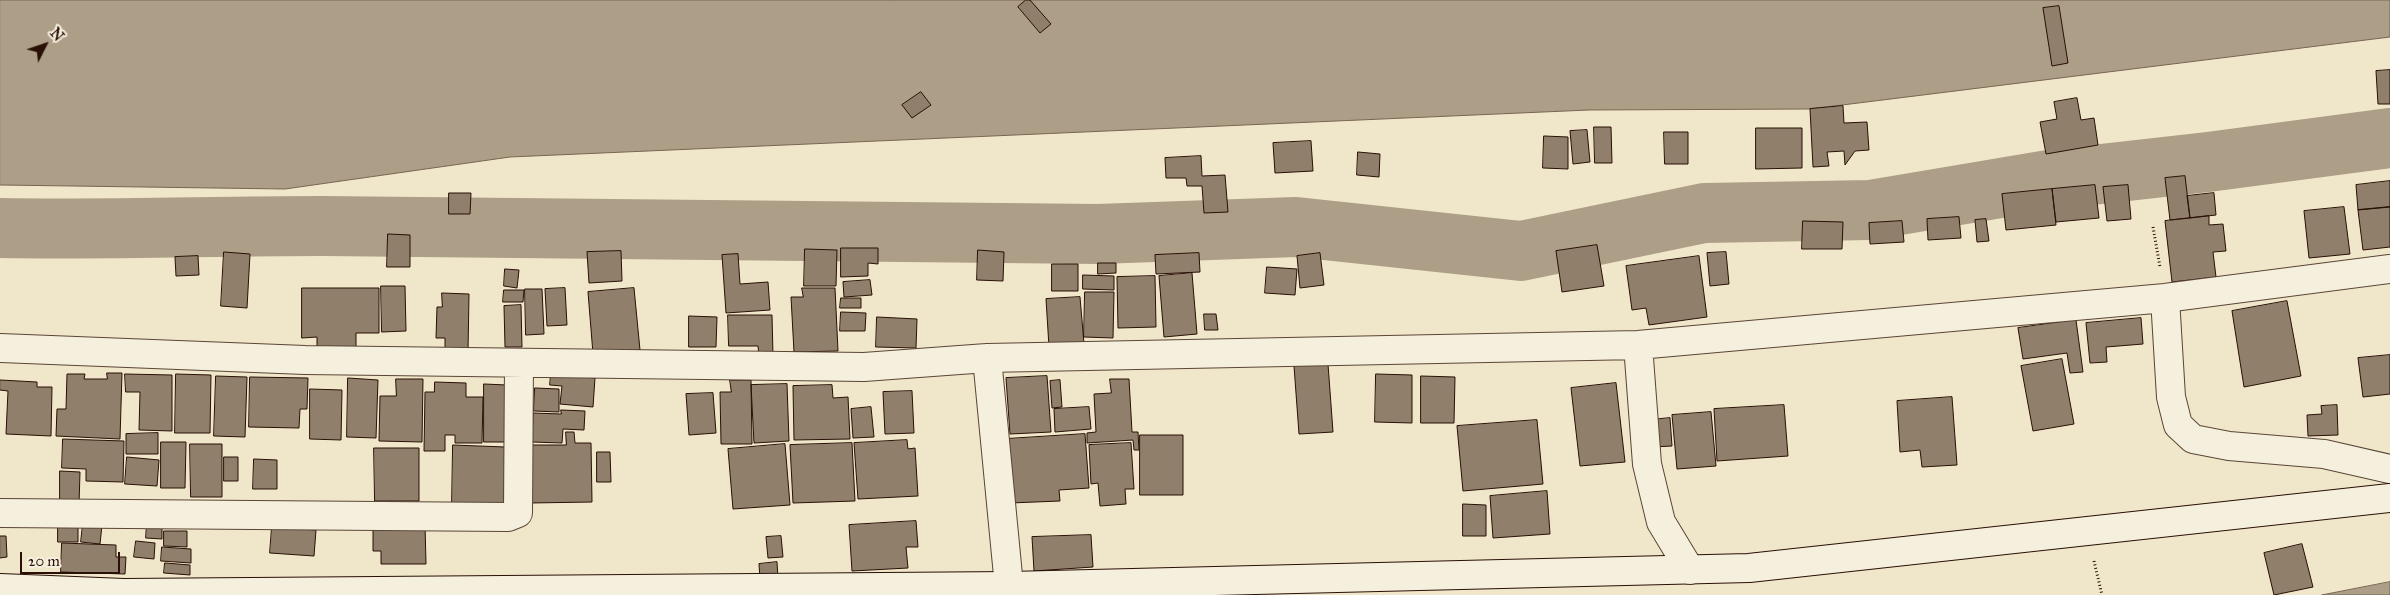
<!DOCTYPE html>
<style>
body{margin:0}
#map{position:relative;width:2390px;height:595px;overflow:hidden;background:#f0e7ca;font-family:"IM FELL Great Primer",serif}
canvas{display:block}
.north{position:absolute;left:20px;top:20px;width:50px;height:50px;-webkit-text-stroke:4px #f5efdd;paint-order:stroke;rotate:49deg;font-size:14px;font-weight:700;line-height:20px;text-align:center;color:#290f05}
.north::after{content:'';display:block;margin:auto;width:18px;height:22px;background:#290f05;clip-path:polygon(50% 0,100% 100%,50% 72%,0 100%)}
.scale{position:absolute;left:20px;top:552px;width:100px;height:22px;box-sizing:border-box;border:2px solid #290f05;border-top:0;padding-left:6px;font-size:15px;line-height:18px;white-space:nowrap;color:#290f05;-webkit-text-stroke:4px #f5efdd;paint-order:stroke}
</style>
<div id="map">
<canvas width="2390" height="595"></canvas>
<div class="north">N</div>
<div class="scale">20 m</div>
</div>
<script>
const c = document.querySelector('canvas').getContext('2d');
c.lineJoin = 'round';
function fill(path, color) {
  c.fillStyle = color;
  c.fill(path, 'evenodd');
}
function stroke(path, color, width, dash) {
  c.strokeStyle = color;
  c.lineWidth = width;
  c.lineCap = dash ? 'butt' : 'round';
  c.setLineDash(dash || []);
  c.stroke(path);
}
const water = new Path2D(`
 M0 0H2390V37L1810 109 1589 110 510 157 285 189 0 185Z
 M2390 582V595H2322Z`);
fill(water, '#ac9e87');
stroke(water, '#786553', 1);
stroke(new Path2D(`
 M0 228C107 230 215 226 322 226L1098 234 1296 227 1521 251 1704 213 1870 210 2048 180 2208 162 2390 138`), '#ac9e87', 60);
const building = new Path2D(`
 M1026 0H1030L1051 24 1040 33 1018 7Z
 M2059 6 2068 63 2052 66 2043 8Z
 M2390 70V104H2378L2376 71Z
 M921 92 931 105 912 118 902 105Z
 M2077 98 2081 120 2094 118 2098 145 2046 154 2040 122 2057 119 2054 102Z
 M1843 106 1844 123 1867 122 1869 150 1855 151 1845 165 1844 151 1827 152 1829 166 1813 167 1810 109Z
 M1594 127H1611L1612 163H1595Z
 M1756 128H1802V168L1756 169Z
 M1587 130 1590 162 1573 164 1570 131Z
 M1664 132H1688V164H1665Z
 M1544 136 1568 137V169L1543 168Z
 M1311 141 1313 171 1275 173 1273 143Z
 M1358 152 1380 154 1379 177 1357 175Z
 M1201 156 1202 176 1225 175 1228 212 1204 213 1202 186H1187L1186 178H1166L1165 158Z
 M2185 176 2190 218 2170 220 2165 178Z
 M2390 181V207L2358 210 2356 185Z
 M2095 185 2099 218 2056 222 2052 189Z
 M2128 185 2131 219 2107 221 2103 187Z
 M2052 189 2056 225 2006 230 2002 194Z
 M449 193H471L470 214H449Z
 M2214 193 2216 215 2190 218 2187 196Z
 M2344 207 2350 254 2309 258 2304 211Z
 M2390 207V247L2363 250 2358 210Z
 M2209 216V225L2223 224 2226 251 2213 252 2216 277 2172 282 2165 221Z
 M1959 217 1961 238 1928 240 1927 219Z
 M1986 219 1989 241 1977 242 1975 220Z
 M1803 221 1843 222 1842 249H1802Z
 M1902 221 1904 242 1870 244 1869 223Z
 M388 234 410 235V267H387Z
 M1597 245 1604 286 1562 292 1556 251Z
 M841 248H878V264L868 263V276L841 277Z
 M805 249 837 250 836 286H804Z
 M978 250 1004 252 1003 281 977 280Z
 M621 251 622 281 589 283 587 252Z
 M224 252 250 254 247 308 221 306Z
 M1726 252 1729 284 1710 286 1707 253Z
 M1199 253 1200 272 1156 274 1155 255Z
 M1320 253 1324 285 1300 288 1297 256Z
 M738 254 740 284 768 282 770 310 726 313 722 255Z
 M198 256 199 275 176 276 175 257Z
 M1699 256 1707 317 1649 325 1646 308 1632 310 1626 266Z
 M1098 263H1116V273L1098 274Z
 M1052 264H1078V291H1052Z
 M1267 267 1297 269 1295 295 1265 293Z
 M505 269 519 270 517 288 504 286Z
 M1192 273 1197 334 1164 337 1159 276Z
 M1083 275 1114 276V290L1083 289Z
 M1155 276 1156 327 1118 328 1117 277Z
 M870 280 872 295 844 297 843 282Z
 M381 286H405L406 331 382 332Z
 M302 288H379V333H356V347H317V337L302 338Z
 M565 288 567 325 547 326 545 289Z
 M634 288 640 350 593 354 588 292Z
 M802 288H835L838 351 794 352 791 297H803Z
 M525 289H542L544 334 526 335Z
 M504 290H524L523 302H503Z
 M1085 292H1114L1113 338 1084 337Z
 M442 293 469 294 468 352H445V338H436L437 307H442Z
 M1080 297 1084 344 1049 347 1046 299Z
 M841 298H861V308H840Z
 M2287 301 2301 376 2244 387 2232 311Z
 M521 305 522 347H505L504 306Z
 M841 312 866 313 865 331H840Z
 M1204 314H1216L1218 330H1205Z
 M728 315H772L773 356H759L758 346H729Z
 M689 316 717 317 716 347H689Z
 M877 317 917 319 916 348 876 347Z
 M2141 318 2143 344 2106 347 2107 362 2090 363 2086 323Z
 M2076 320 2083 372 2070 373 2067 353 2023 359 2018 328Z
 M2390 355V394L2363 397 2358 358Z
 M2062 359 2074 424 2033 431 2021 366Z
 M1328 364 1333 432 1299 434 1294 366Z
 M107 373H122L120 439 56 436 57 409H66L67 374H85L84 379H107Z
 M125 374 172 375V431L139 430 140 392H126Z
 M176 374 211 375 210 433H175Z
 M551 374 595 378 593 407 560 404 562 386 550 385Z
 M1376 374 1412 375V423L1375 422Z
 M216 376 247 377 245 437 214 436Z
 M1047 376 1051 432 1010 434 1006 378Z
 M1421 376 1455 377 1454 423H1421Z
 M250 377 308 378 307 409H300L299 428 249 427Z
 M348 378 378 380 376 438 347 437Z
 M396 379H423L422 442 379 441 380 396H396Z
 M1110 379H1129L1132 432H1138L1139 450H1134L1133 440 1087 443V433L1096 432 1094 394 1111 393Z
 M0 380 37 382V387H52L51 436 6 434 8 391 0 390Z
 M730 380H751L752 444H721L720 392H731Z
 M1060 380 1062 407 1052 408 1050 381Z
 M435 382 466 383V397H483L482 443H455V435H445V451H424L425 392H434Z
 M1616 383 1625 462 1580 466 1571 388Z
 M484 384 507 385V442H484Z
 M787 384 789 441 754 443 751 385Z
 M832 385 833 398 848 397 850 439 794 440 793 386Z
 M535 388 559 389V412L534 411Z
 M310 389 342 390 341 440 310 439Z
 M912 391 914 433 885 434 883 392Z
 M713 393 716 433 689 435 686 394Z
 M1952 397 1957 465 1922 467 1920 450 1900 452 1897 401Z
 M1784 405 1788 456 1717 461 1714 409Z
 M2337 405 2338 435 2308 436 2307 415 2322 414 2321 406Z
 M871 407 874 437 853 438 851 409Z
 M1089 407 1091 429 1055 432 1054 409Z
 M561 410 585 411 584 430 563 429 562 443 532 442 533 413 561 414Z
 M1711 412 1716 466 1677 469 1672 415Z
 M1670 418 1672 446 1653 447 1651 420Z
 M1537 420 1543 484 1463 491 1457 426Z
 M566 432H574L575 443H591L592 502 530 503 529 445H566Z
 M158 433V454H126V434Z
 M1085 434 1089 488 1059 490 1060 501 1010 503 1006 439Z
 M1140 435H1183V495H1140Z
 M63 439 124 441 123 482 86 481V469L62 468Z
 M907 440 908 449 915 448 918 496 858 499 854 443Z
 M161 442H186L185 488H161Z
 M852 443 855 501 793 503 790 445Z
 M1131 443 1134 489H1125L1126 504 1100 506 1098 483 1091 484 1089 445Z
 M190 444H222V497H191Z
 M785 444 790 505 733 509 728 449Z
 M453 445 505 447 504 505 452 504Z
 M374 448H419V501H375Z
 M597 452H610L611 482H597Z
 M127 457 159 460 157 486 125 484Z
 M224 457H238V481H224Z
 M254 459 277 460V489H253Z
 M60 471 80 472 79 505 60 504Z
 M1547 491 1550 534 1493 538 1490 496Z
 M1463 504 1486 505V536H1463Z
 M58 521H78V542H58Z
 M916 521 918 547H906L908 568 852 571 849 525Z
 M147 523 162 524V539L146 538Z
 M83 524 102 525 100 544 81 542Z
 M425 524 426 564H381V551H373V525Z
 M272 527 316 530 314 556 270 553Z
 M164 531H187V547L164 546Z
 M1091 535 1093 567 1034 571 1032 537Z
 M0 536H6L7 557 0 558Z
 M781 536 783 557 768 558 766 537Z
 M136 541 155 543 154 559 134 557Z
 M62 543 116 545V557H126L125 574 61 572Z
 M2302 544 2313 587 2274 595 2264 553Z
 M162 547 191 549V563L161 561Z
 M777 562 778 578 760 579 759 564Z
 M165 563 190 565V575L164 573Z`);
fill(building, '#907f6b');
stroke(building, '#290f05', 1);
const street = new Path2D(`
 M2165 298 2171 397 2178 425 2193 439 2229 446 2324 454 2390 469
 M1638 345 1647 464 1661 522 1690 570
 M0 348 305 360 864 367 987 358 1638 345 2165 298 2390 269
 M987 358 1009 586
 M0 513 508 517 518 513 519 363`);
const secondary = new Path2D(`
 M0 588 124 593 1009 586 1749 568 2390 498`);
stroke(street, '#5b4536', 30);
stroke(secondary, '#290f05', 30);
stroke(new Path2D(`
 M2153 227 2160 267
 M2094 561 2102 595`), '#290f05', 3, [1, 2.5]);
stroke(street, '#f5efdd', 28);
stroke(secondary, '#f5efdd', 28);
</script>
